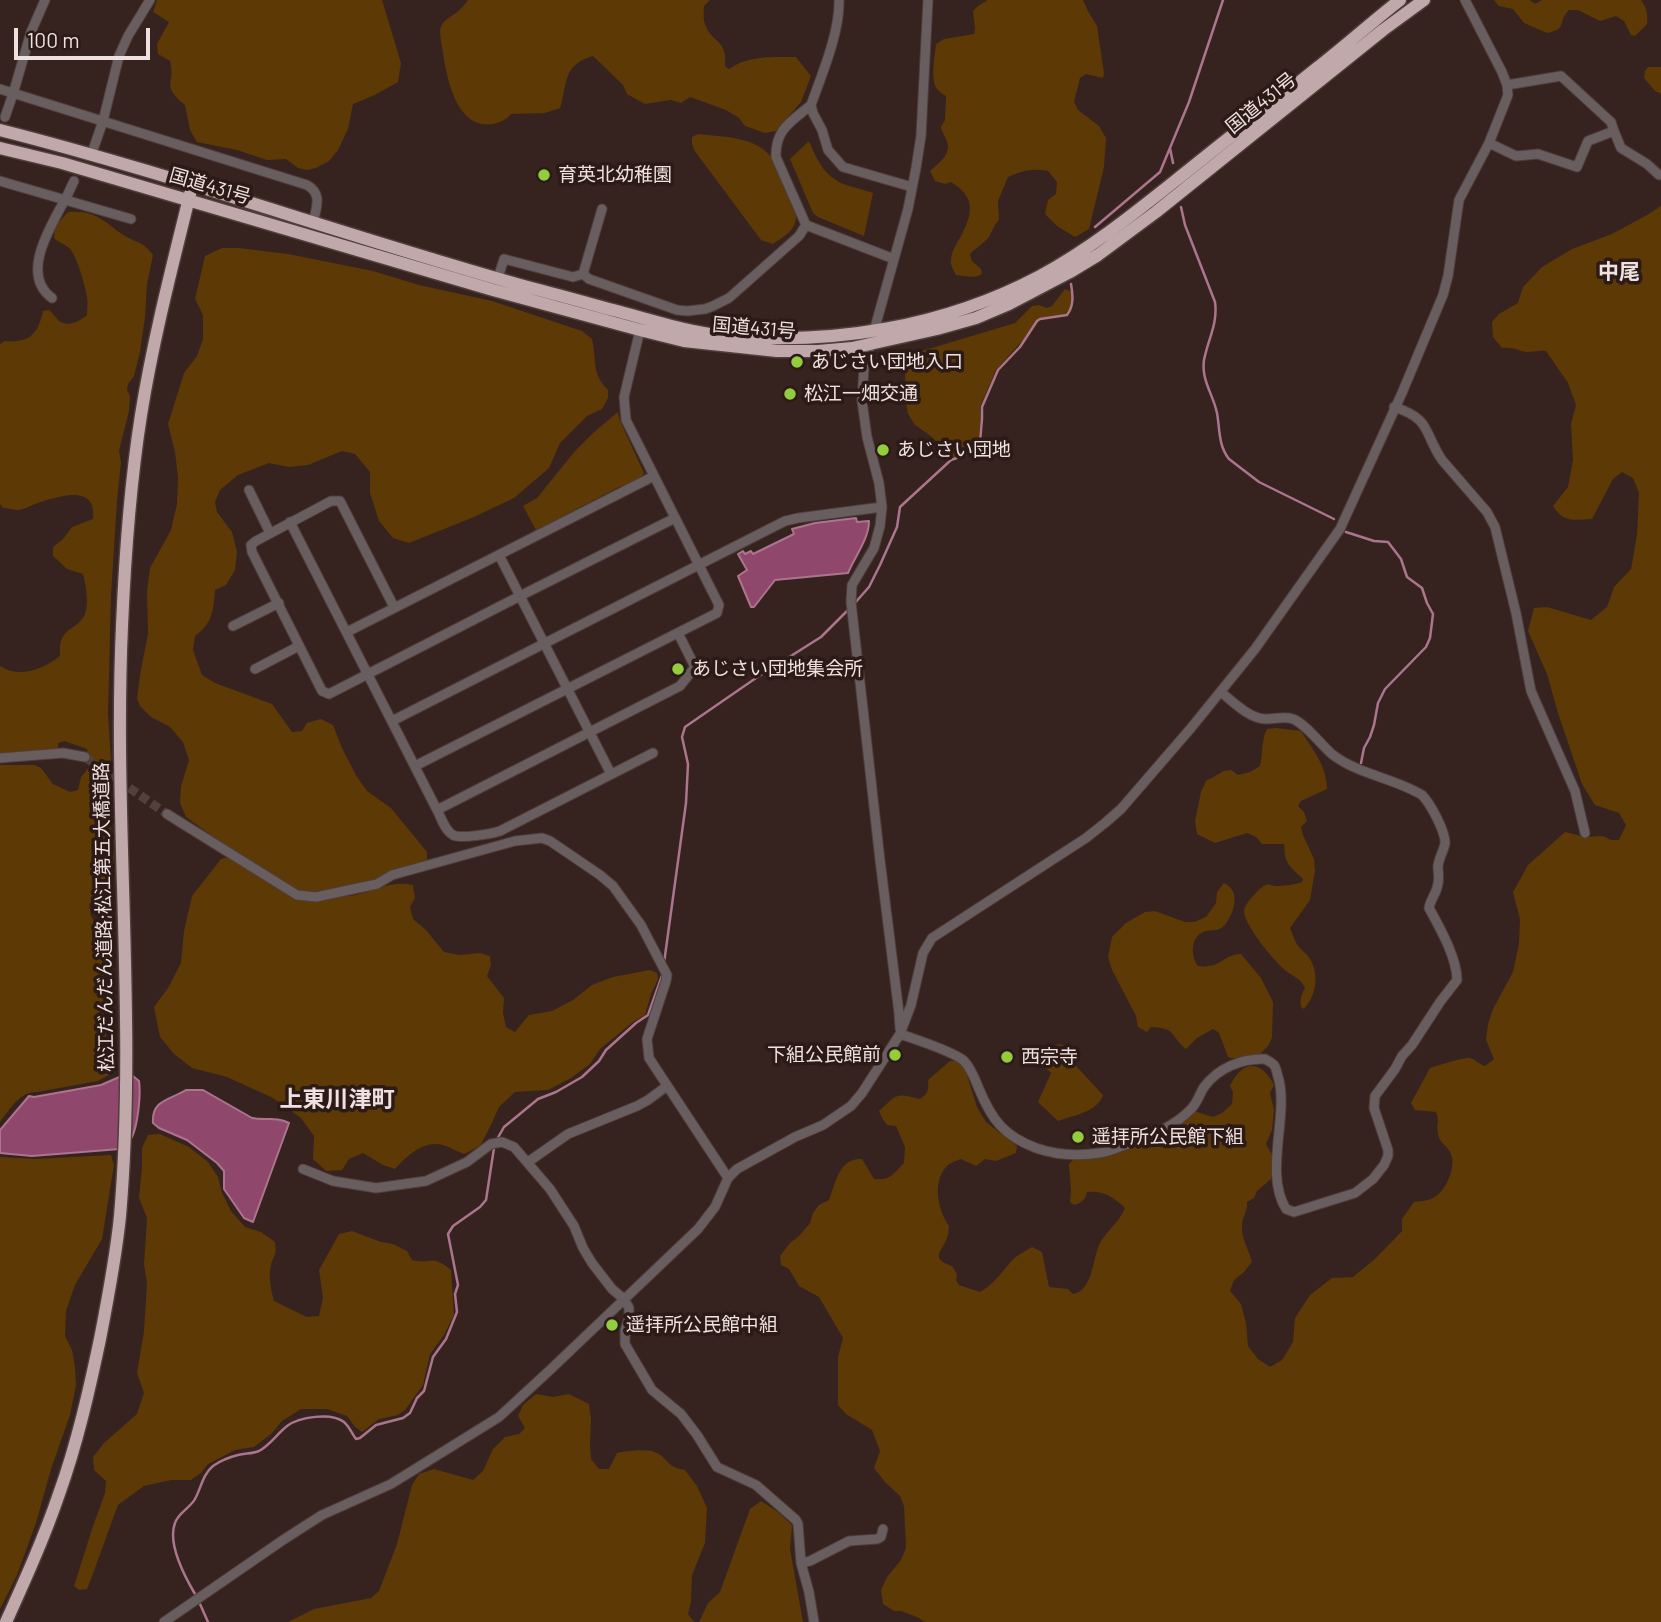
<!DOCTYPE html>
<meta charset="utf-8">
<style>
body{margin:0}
#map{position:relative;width:1661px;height:1622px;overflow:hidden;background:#362320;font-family:Barlow,sans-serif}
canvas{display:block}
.scale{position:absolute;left:14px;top:28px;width:136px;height:32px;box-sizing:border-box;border:4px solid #eee1df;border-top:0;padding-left:9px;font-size:21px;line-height:24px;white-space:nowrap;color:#eee1df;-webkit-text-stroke:5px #2c1a17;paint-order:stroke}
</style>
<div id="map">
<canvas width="1661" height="1622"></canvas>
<div class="scale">100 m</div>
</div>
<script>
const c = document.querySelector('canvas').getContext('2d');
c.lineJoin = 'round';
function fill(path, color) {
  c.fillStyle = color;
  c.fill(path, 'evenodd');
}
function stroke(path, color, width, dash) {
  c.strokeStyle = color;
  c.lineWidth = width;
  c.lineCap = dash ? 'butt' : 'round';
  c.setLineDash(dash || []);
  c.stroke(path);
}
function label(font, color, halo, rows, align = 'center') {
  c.font = font + ' Barlow,"Noto Sans JP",sans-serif';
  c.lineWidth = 7;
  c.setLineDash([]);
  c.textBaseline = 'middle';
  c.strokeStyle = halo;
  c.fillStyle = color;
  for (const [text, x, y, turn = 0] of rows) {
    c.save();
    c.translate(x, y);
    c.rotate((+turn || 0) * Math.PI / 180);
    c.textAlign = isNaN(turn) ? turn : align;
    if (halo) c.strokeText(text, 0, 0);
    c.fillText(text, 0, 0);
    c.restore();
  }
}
fill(new Path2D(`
 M157 0H382L401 63 398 82 375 95 353 104 348 129 338 150 329 161 316 168 307 170 298 168 286 159 267 160 237 150 197 142 190 130 185 105C160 85 176 85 170 61L158 54 157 44 169 22 153 12Z
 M468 0H710L704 6C704 11 703 19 705 24 711 43 728 39 725 66L729 69C748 55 774 57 796 57L811 76 801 102 776 131 765 133 745 126 739 118 726 110 690 97 681 103 671 100 645 104 627 94 623 85 593 56C562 65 568 83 560 108L545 113 511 114C506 120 501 122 493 124 457 130 447 79 443 53 442 46 440 38 440 31 441 20 450 18 457 12 461 9 465 4 468 0Z
 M988 0H1083L1088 11 1097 26 1104 73 1103 78 1086 74 1080 78 1074 102 1078 110 1099 126 1106 138 1104 167 1089 229 1075 237 1057 226 1045 214 1048 200 1056 194 1057 182 1048 171C1033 168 1022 171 1008 177L998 201 999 220C993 226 993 230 989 237 986 241 975 249 970 254L972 261 981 269 982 274C975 279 964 276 956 275 954 271 950 265 951 260 951 251 958 242 962 234 974 211 974 196 951 182L945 184 935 181 930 171C938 164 949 156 948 145 947 139 942 133 941 127L945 120 946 96C943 94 939 92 937 89 930 81 935 54 936 44L944 39 974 34 975 29 973 11 978 6Z
 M1494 0H1530L1535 4 1542 0H1641C1647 8 1648 15 1647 24L1635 36 1631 35 1624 21 1616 16 1600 21 1578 10H1569C1557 22 1568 29 1547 33L1524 23 1513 9 1499 6Z
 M1648 67H1661V94L1655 91 1644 78 1645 71Z
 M698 134C722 137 755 136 771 157L796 215C797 230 784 236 773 244L761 240 694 150 692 144V137Z
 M808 142 810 143C818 162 825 177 846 185 855 188 865 190 873 193L864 236 818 217 813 213 790 159Z
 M1661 206V1622H925L917 1617 901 1611H894L883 1604 881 1590 887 1577 901 1560 906 1548 904 1506 900 1496 885 1482 874 1468 880 1451 872 1430 846 1414 838 1405V1357L843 1338 819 1297 799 1286 789 1269 781 1265 780 1256 790 1243 799 1236 810 1223 813 1213 819 1205 829 1200C836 1182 839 1158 862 1159L874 1179C890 1181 893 1174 904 1163L905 1147 896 1126 887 1125 882 1118 879 1111C897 1095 894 1092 920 1099 928 1094 929 1090 928 1080L950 1061H955L961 1065 966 1072 977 1107 986 1122 1017 1146 1016 1153 996 1161 985 1159 976 1166 961 1159C956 1161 949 1163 946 1167 932 1183 938 1210 949 1226 948 1230 949 1234 947 1238 942 1252 929 1258 952 1266L957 1274 956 1280 959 1285 980 1292C997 1283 1003 1268 1017 1256 1022 1253 1027 1250 1032 1247L1042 1252 1049 1287 1068 1289 1073 1294C1094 1290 1092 1256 1101 1241 1109 1229 1119 1222 1125 1208 1114 1197 1103 1190 1087 1192 1085 1200 1082 1203 1074 1205L1070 1202 1071 1191 1069 1164 1074 1159H1088L1144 1141 1178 1126 1194 1111 1213 1117 1222 1113 1232 1104 1233 1092 1230 1086C1242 1060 1261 1059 1274 1085L1270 1093 1274 1110 1272 1130 1266 1144 1273 1157 1271 1179 1257 1191 1254 1198 1247 1202C1248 1212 1242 1216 1242 1226 1241 1238 1249 1250 1252 1262L1243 1273 1234 1280 1230 1291 1241 1304 1246 1323 1248 1346 1258 1359 1270 1367 1282 1360 1293 1342 1295 1318 1310 1295 1332 1278 1353 1277 1375 1259 1402 1231V1219L1414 1202C1419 1201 1426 1201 1431 1199 1445 1194 1458 1166 1450 1152 1446 1145 1439 1142 1438 1134 1436 1126 1440 1120 1436 1112L1415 1110 1411 1103 1430 1068C1435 1066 1465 1057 1469 1058 1476 1059 1478 1064 1485 1066L1494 1059 1486 1040 1488 1024 1493 1009 1513 972 1519 944 1520 919 1513 892 1528 865 1565 832 1585 837 1603 836 1611 840H1619L1626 825 1619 813 1595 805 1582 784 1558 713 1547 674 1528 631 1534 608 1547 607 1591 620 1607 607 1614 587 1631 569 1637 535 1639 493 1633 478 1622 472 1613 479 1592 519C1573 520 1564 523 1553 506L1568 487 1573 460 1571 424 1576 405 1568 383 1546 351C1539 350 1534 352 1527 352 1517 351 1516 347 1502 348L1493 337 1492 322 1499 314 1518 303 1523 287 1542 267 1572 249 1612 234 1647 215Z
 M68 212C98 210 103 222 125 236 139 244 142 241 153 255L147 284 145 317 140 352 134 376 128 384 127 390 130 396 129 411 119 451 121 462 117 501 111 595 108 714 111 761 107 798 114 860 111 885 89 904 91 916 101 932 103 958 109 973 113 987 105 1003 106 1036 114 1063 112 1073 98 1081 37 1092C20 1091 10 1109 0 1122V765H34L41 768 53 784 70 792 78 790 81 777 90 766 87 749 64 741 58 743V748L45 752 0 754V666C20 679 43 669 60 656 58 625 76 633 85 614 89 603 86 585 83 574L67 569 53 556V547L63 539 72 527 93 519C97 482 56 497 35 504 30 506 24 509 19 510 14 510 8 508 3 508L0 504V344L5 341C30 343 38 334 43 311L49 310C53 313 55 317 58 320 66 328 79 322 87 315 87 309 88 303 87 297 85 286 77 254 68 247 64 244 58 242 54 238L55 226Z
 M222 248H239L288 254 373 271 419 285 492 301 582 331 592 339C597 361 591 373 608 390V398L602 409 587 416 560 443 549 468 514 498 474 517 409 543 393 538 379 521 370 493V472L355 454 342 451 308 465 289 467 269 463 238 475 220 490 215 502 217 512 232 532 237 552 235 570 226 585 215 590C213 611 213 623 195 636L193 650 202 675 215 683 272 704 292 732 302 731 307 723 321 719 333 725 342 748 357 777 367 791 391 808 427 852V861L375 882 317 894 297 891 226 846 186 817 180 803 181 786 189 760 183 742 170 727 151 717 140 706 137 699 140 675 148 634 147 591 150 568 171 530 177 504 178 477 175 452 168 424 184 373 197 356 203 339V315L195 299 205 256Z
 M1065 289 1072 292C1073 299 1072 308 1067 314L1040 318 1036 321 1023 340 996 370 980 407 981 420 978 442 973 448 965 454 953 458 932 437 915 425 908 414 906 402 905 368 922 351 1015 323 1032 306 1039 305 1047 308 1052 306Z
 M618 412 620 421 644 473 641 478 617 488 536 530 523 506 537 498 575 451 593 433Z
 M1276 728 1301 731C1313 750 1327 766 1327 789L1301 801 1298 806 1304 812 1307 821 1301 827 1303 835 1314 859 1315 871 1310 900 1290 928C1293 935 1295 943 1300 948 1302 951 1306 953 1308 956 1320 972 1317 995 1304 1009L1301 1007C1300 1000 1301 995 1305 988 1301 978 1293 977 1285 970 1274 961 1244 925 1244 911 1244 905 1258 889 1264 886 1269 883 1269 885 1275 886 1283 886 1294 885 1302 882L1303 879C1296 872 1286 865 1285 855 1284 851 1285 847 1284 844H1262L1256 837 1247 833 1215 843 1197 834 1195 821 1201 792 1206 781 1224 771 1231 770 1238 775 1250 772 1260 766C1263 754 1261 740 1267 729Z
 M229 857C242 865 267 884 280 888 302 895 333 899 355 895 376 890 392 880 413 885L415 898 410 907 413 919 426 930 444 952 459 955 480 953 490 956 491 965 487 976 504 998 503 1013 506 1027 515 1032 529 1015 552 1011 573 1000 592 985 613 977 650 970 657 973 658 979 651 994 645 1015 633 1022 600 1049 590 1064 571 1078 548 1090 515 1092 499 1107 491 1125 480 1146 464 1154C456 1151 446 1145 438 1144 420 1143 406 1157 395 1169L383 1165 363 1153 349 1159 342 1170 326 1171 313 1159 314 1136 301 1118 273 1098 227 1077 192 1068 174 1054 160 1037 154 1007 168 988 181 963 184 931 192 896 221 859Z
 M1224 883C1242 891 1234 914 1224 926 1218 932 1210 929 1203 932 1190 938 1191 957 1198 966 1222 969 1223 954 1241 954L1261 978 1273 1002 1272 1038 1268 1046 1259 1055C1248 1054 1238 1061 1228 1057L1219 1033 1213 1029 1197 1038 1186 1049C1169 1035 1177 1028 1151 1027L1147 1032 1138 1027 1136 1016 1112 970 1108 957 1112 937 1126 923 1145 912 1155 911 1185 922H1194L1206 917 1216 903 1217 892Z
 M1059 1044 1068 1047 1076 1066 1103 1095C1097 1113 1073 1115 1058 1121L1038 1102 1051 1073C1045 1065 1034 1068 1029 1058L1035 1050C1050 1055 1047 1048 1059 1044Z
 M160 1134 189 1147 208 1162 218 1177 222 1193 231 1211 245 1227 261 1232 275 1242C277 1256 274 1254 271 1265 268 1275 271 1291 274 1301L307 1317 319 1316 323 1298 319 1270 339 1234 352 1231 381 1242 393 1244 407 1251 412 1260C433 1265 430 1253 451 1270L454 1315 444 1335 430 1354 423 1385 405 1410 398 1415 379 1419 362 1432 355 1427 347 1416 327 1409H301L282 1421 271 1434 254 1447 235 1450 208 1464 201 1473 191 1480H171L144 1486 118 1505 91 1579 87 1589 79 1590 74 1586 93 1526 105 1493 106 1481 94 1470 93 1457 104 1443 137 1414 144 1393 137 1373 144 1331 147 1284 144 1264 147 1218 139 1198 142 1167V1148L148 1135Z
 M111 1155 114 1165 102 1239 75 1285 66 1311 65 1336 72 1350 75 1367 76 1385 70 1415 51 1469 36 1523 17 1575 0 1609V1157L36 1159Z
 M536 1394 553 1397 569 1394 589 1404 591 1419 590 1442 591 1459 599 1469H609L617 1453C627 1451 648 1448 657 1453 671 1461 665 1466 685 1470L697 1486 707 1508 705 1543 692 1575 691 1602 688 1614 694 1622H288L314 1609 371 1598 379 1591 397 1544 412 1485 419 1474 434 1469 473 1480 483 1471 493 1449 505 1437 519 1434 525 1428 518 1416 523 1405Z
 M761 1501 778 1512 792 1525 790 1549 803 1622H699L708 1603 720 1592 750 1509Z`), '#5c3905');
const water = new Path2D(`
 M856 518 857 522 869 521C869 539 855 556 848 573L775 580 754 607H751L738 576 747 570 738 554 743 551 745 554 751 551 753 554 794 534 792 529 815 523Z
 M124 1075 133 1076 139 1081C141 1095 138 1124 132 1137 129 1143 124 1146 120 1149L32 1156 0 1153V1130L29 1096 34 1097 101 1085Z
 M186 1090H203L252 1118C266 1121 276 1116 289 1123L253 1222 244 1218 224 1189V1171L217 1163 187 1140 159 1128 153 1123C151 1100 170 1100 186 1090Z`);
fill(water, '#90476c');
stroke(water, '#ac758e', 2);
stroke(new Path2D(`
 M1170 148 1173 163
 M1181 207 1185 225 1215 302C1218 324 1208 339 1204 360 1201 380 1213 394 1217 413 1220 429 1218 445 1229 459L1259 482 1334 519
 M1095 227 1160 172 1189 102 1223 0
 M1346 532 1374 541 1388 542 1401 559 1407 577 1422 588 1427 603 1433 614 1430 638 1426 647 1385 689 1378 703 1374 725 1370 737 1364 748 1361 763
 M854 604 869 587 880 565 897 527 900 507 951 460 965 455 974 450 980 442 982 419V407L998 370 1020 347 1037 321 1040 319 1067 315C1074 306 1073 295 1071 284
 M664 963 686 803 688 764 682 737 685 727 756 678 821 637 849 609
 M496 1141 504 1127 538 1099 556 1092 582 1077 599 1061 606 1050 636 1023 648 1015 663 973
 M195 1594C185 1577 167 1544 175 1523 178 1513 190 1508 195 1499 201 1488 203 1474 213 1466 220 1461 230 1457 238 1455 245 1453 252 1454 259 1451 270 1445 277 1434 287 1426 299 1417 331 1412 344 1422 349 1426 352 1434 356 1439L360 1438 376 1425 403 1418 410 1413 417 1398 424 1391 433 1357 446 1339 457 1312 455 1294 458 1285 448 1234 453 1226 480 1207 486 1200 494 1148
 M200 1604 208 1622`), '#ac758e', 2.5);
stroke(new Path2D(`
 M85 757 167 814`), '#52403d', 9, [9, 4.5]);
const minor = new Path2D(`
 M839 0C840 32 822 74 811 105L813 113 822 130 828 150 843 167 912 187
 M0 89 307 185C323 194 316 208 313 223
 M811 105C792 121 775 129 776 157L806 225 894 259
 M5 117 13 94 31 32 45 0
 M1614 131 1621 148 1647 164 1659 175
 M1489 143 1516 156 1538 154 1577 167 1588 141 1614 131 1611 122 1561 76 1507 85
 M94 147 103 121 119 56 128 36 150 0
 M0 181 131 219
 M66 198 74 181
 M583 274 589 279 677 310 687 311 705 309 713 306 729 298 799 236 806 225
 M498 278 504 259 573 277 583 274 602 209
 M52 298C20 275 50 228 63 203
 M1394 407C1432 419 1423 432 1442 460L1487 512 1495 527 1516 613 1531 691 1575 791 1585 833
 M249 490 270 533
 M290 522 437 810C441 817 445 831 453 835 460 839 491 834 500 831L653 753
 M499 555 611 774
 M394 607 340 501H331L256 541 251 545 252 552 322 691 329 694 520 596 675 518
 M233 626 279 603
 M347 632 654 476
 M255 669 299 646
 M392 721 785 521 798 518 882 507
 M0 758 63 753 85 757
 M415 766 717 613 719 605 626 420 624 397 640 330
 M437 810 680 686 695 667 678 633
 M167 814 297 895 316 897 377 884 392 875 515 841 542 838 550 841 600 875 613 886 641 925 667 975 666 981 647 1039 649 1058 728 1178
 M900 1029 899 1013 880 860 851 602 852 585 874 548 880 526 882 507 879 483 867 437 862 401 864 367 908 209 916 168 921 136 928 0
 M900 1034C914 1039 955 1052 964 1061 971 1068 975 1079 979 1089 992 1120 1004 1136 1036 1148 1056 1155 1079 1156 1099 1153 1108 1152 1116 1148 1125 1145 1148 1136 1173 1128 1190 1110 1197 1104 1199 1095 1204 1087 1218 1068 1242 1058 1265 1059 1269 1061 1271 1062 1274 1065 1277 1069 1277 1075 1279 1080 1288 1119 1264 1173 1286 1209L1294 1212 1355 1193 1373 1179 1384 1165 1388 1156V1150L1374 1108 1375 1096 1395 1069 1402 1056 1412 1045 1440 1002 1457 980C1457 958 1440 928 1429 908 1430 901 1435 895 1437 888 1440 880 1438 874 1438 866 1439 858 1443 852 1445 844 1446 832 1430 803 1422 795 1394 778 1360 775 1333 755 1321 745 1306 724 1293 719 1284 716 1276 719 1266 719 1250 719 1233 702 1221 692
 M528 1162 568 1134 637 1106 648 1100 667 1086
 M303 1169 333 1181 376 1188 426 1181 467 1162 491 1144 502 1142 514 1147 550 1189 574 1226 583 1248 592 1263 612 1289 624 1299 629 1308V1318L625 1330V1344L652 1390 681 1414 697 1435 717 1467 756 1485 796 1520 798 1524 801 1563 809 1592 814 1622
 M801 1563 810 1561 849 1541 877 1539 881 1537 883 1529
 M164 1622 283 1540 322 1515 391 1484 499 1417 550 1370 698 1229 715 1207 728 1178 737 1169 795 1137 823 1125 851 1106 862 1093 900 1034 911 1005 923 953 932 938 1086 838 1105 823 1121 809 1191 728 1255 649 1340 529 1402 393 1443 295 1448 276 1459 200 1489 143 1508 95 1507 85 1502 72 1465 0`);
const highway = new Path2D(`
 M0 130C177 175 349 237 524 286 559 295 594 305 628 314 660 323 693 333 726 336 833 345 944 327 1040 276 1094 247 1142 207 1190 169 1232 135 1275 102 1317 68 1345 46 1372 22 1400 0
 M0 148 62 163 493 290 640 330 684 341 777 351H818L852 348 937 329 976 318 1009 304 1070 272 1098 255 1156 212 1383 30 1424 0
 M6 1622C25 1580 44 1538 59 1494 77 1444 89 1391 100 1339 108 1298 116 1257 120 1216 137 1020 113 822 122 626 125 555 130 485 141 415 153 340 172 267 190 194`);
stroke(minor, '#503e3b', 11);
stroke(highway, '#503e3b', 15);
stroke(minor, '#695e5f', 9);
stroke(highway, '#c1a8ab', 12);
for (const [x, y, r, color] of [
 [544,175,7,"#93cd3d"],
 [797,362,7,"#93cd3d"],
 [790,394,7,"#93cd3d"],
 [883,450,7,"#93cd3d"],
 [678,669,7,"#93cd3d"],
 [895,1055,7,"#93cd3d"],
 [1007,1057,7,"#93cd3d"],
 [1078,1137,7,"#93cd3d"],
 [612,1325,7,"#93cd3d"]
]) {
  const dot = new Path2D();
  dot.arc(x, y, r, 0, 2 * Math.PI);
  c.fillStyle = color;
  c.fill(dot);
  stroke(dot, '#2c1a17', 2.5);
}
label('19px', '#eee1df', '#2c1a17', [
 ["国道431号",1261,103,-39],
 ["国道431号",210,186,16],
 ["国道431号",754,328,5],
 ["松江だんだん道路;松江第五大橋道路",104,917,-91]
]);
label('19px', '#eee1df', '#2c1a17', [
 ["育英北幼稚園",558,175],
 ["あじさい団地入口",811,362],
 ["松江一畑交通",804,394],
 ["あじさい団地",897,450],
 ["あじさい団地集会所",692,669],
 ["下組公民館前",881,1055,"right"],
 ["西宗寺",1021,1057],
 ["遥拝所公民館下組",1092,1137],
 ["遥拝所公民館中組",626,1325]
], 'left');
label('bold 21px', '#eee1df', '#2c1a17', [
 ["中尾",1619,272]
]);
label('bold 23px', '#eee1df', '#2c1a17', [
 ["上東川津町",337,1099]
]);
</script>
